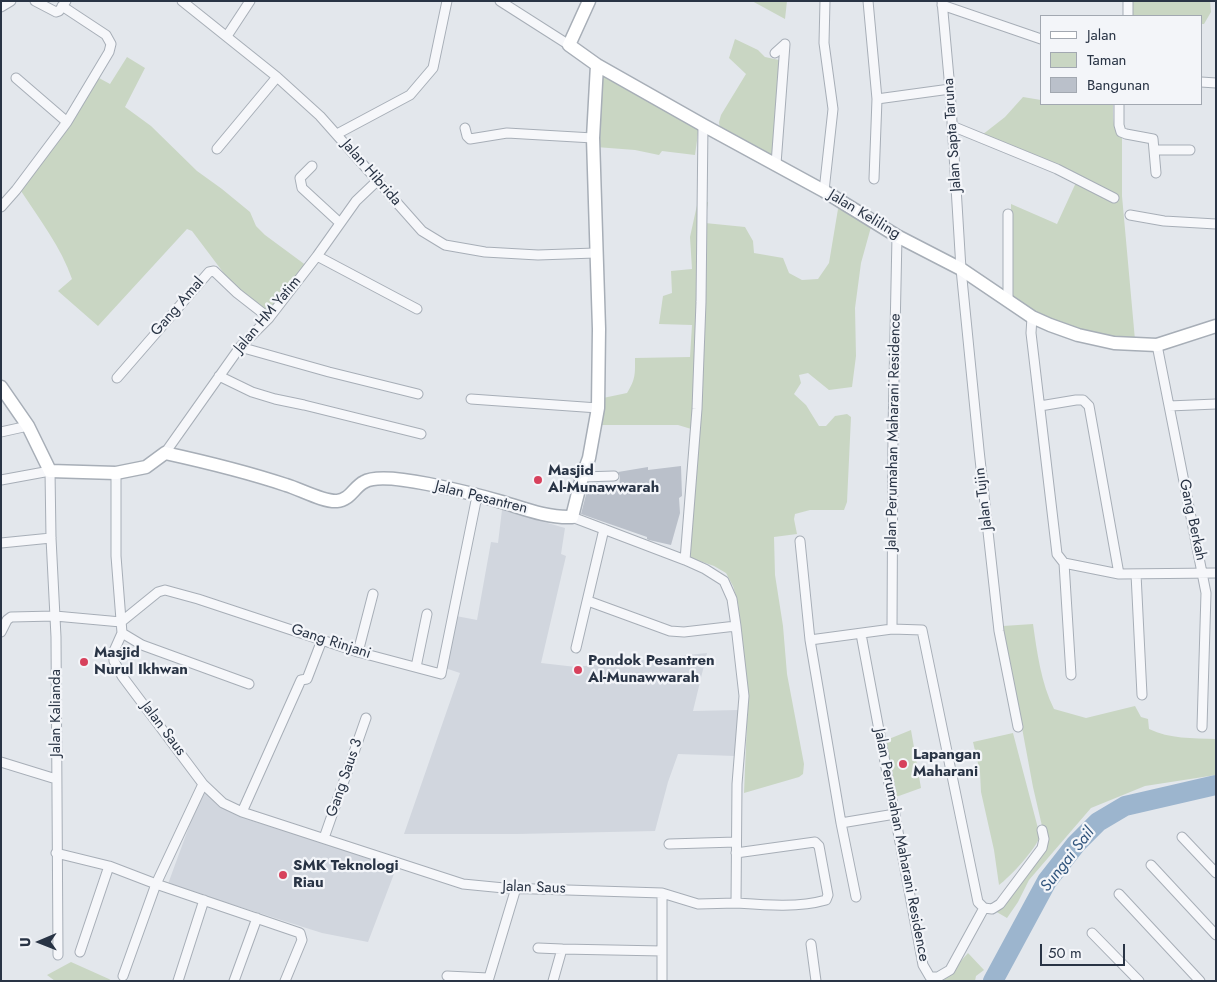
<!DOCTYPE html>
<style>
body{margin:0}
#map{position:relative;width:1217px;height:982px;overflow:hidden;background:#e3e7ec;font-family:Jost,sans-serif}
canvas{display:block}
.frame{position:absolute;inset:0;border:2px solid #293445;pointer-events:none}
.legend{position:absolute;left:1040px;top:15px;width:162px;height:90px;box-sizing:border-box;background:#f3f5f9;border:1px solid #a2a8b1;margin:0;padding:6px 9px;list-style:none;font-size:15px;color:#293445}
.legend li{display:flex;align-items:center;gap:10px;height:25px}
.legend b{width:25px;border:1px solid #a2a8b1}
.north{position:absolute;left:15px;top:917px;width:50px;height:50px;-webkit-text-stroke:4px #f3f5f9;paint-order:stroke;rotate:269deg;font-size:14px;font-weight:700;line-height:20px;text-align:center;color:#293445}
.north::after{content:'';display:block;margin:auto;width:18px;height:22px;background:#293445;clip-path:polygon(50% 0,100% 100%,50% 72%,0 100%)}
.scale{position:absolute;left:1040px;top:944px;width:85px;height:22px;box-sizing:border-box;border:2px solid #293445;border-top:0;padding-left:6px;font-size:15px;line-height:18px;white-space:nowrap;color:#293445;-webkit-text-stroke:4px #f3f5f9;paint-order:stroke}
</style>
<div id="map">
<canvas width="1217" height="982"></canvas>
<div class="frame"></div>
<ul class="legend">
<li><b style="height:6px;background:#fff"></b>Jalan</li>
<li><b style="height:14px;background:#c9d6c3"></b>Taman</li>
<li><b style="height:14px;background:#bac0ca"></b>Bangunan</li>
</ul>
<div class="north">U</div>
<div class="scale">50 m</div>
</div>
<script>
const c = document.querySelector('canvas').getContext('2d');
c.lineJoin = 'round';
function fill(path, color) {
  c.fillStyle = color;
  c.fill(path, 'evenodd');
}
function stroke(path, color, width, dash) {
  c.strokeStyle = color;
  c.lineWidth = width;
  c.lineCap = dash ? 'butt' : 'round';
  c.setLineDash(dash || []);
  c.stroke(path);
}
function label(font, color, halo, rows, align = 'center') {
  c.font = font + ' Jost,sans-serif';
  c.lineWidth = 4.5;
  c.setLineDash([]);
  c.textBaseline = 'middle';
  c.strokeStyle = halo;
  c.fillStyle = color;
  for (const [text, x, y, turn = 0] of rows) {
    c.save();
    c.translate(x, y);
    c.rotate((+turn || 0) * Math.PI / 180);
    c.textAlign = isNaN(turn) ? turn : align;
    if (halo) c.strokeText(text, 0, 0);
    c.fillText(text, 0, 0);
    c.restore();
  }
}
fill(new Path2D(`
 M502 510 565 528 561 554 566 556 541 663 576 667 707 653 693 711 739 710 735 756 678 754 668 782 655 831 517 834H404L460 673 445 668 456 616 477 620 491 542 498 543Z
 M202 791 243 818 397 866 368 942 322 933 168 884Z`), '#d1d6de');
fill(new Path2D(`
 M752 1H787L785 19Z
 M1132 1H1210L1211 12 1204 24H1201V16H1131Z
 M735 39 758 50 765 57 779 60 781 65 773 160 720 130 719 122 721 115 746 74 729 58Z
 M127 57 145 68 125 107 151 126 197 171 222 189 250 212 256 226 265 235 307 266 269 314 232 284 192 231 187 229 98 326 58 291 72 279C61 247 40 220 21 191L66 130 99 78 110 84Z
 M600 75H606L699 126 695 155 662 151 659 155 635 150 596 147Z
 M1023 97 1041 100V104H1113C1113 116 1112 130 1122 138V196L1135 340 1098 336 1063 327 1012 299 1011 204 1057 224 1079 176 982 135 1005 117Z
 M708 202 705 223 745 227 753 241 754 253 783 258 789 273 802 280 818 279 829 263 838 209 849 210 871 227 861 263 855 308 856 356 852 387 829 390 808 373 799 375 801 383 794 394 806 405 819 426H826L835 416 847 414 851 417 847 502 844 510H810L795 514 794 519 797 534 774 537 775 575 783 626 787 674 804 764 803 774 799 777 744 793 748 698 738 603 733 586 726 573 714 566 688 557 691 539 698 431 678 425H600L603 398 627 393C636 379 635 373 635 358L690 357 692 325 659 324 663 296 672 293 671 271 692 269 690 237 697 205Z
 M1033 624C1037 652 1041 683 1054 709L1086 718 1135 706 1141 717 1148 719 1149 729C1170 739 1192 738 1216 739V775L1145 786 1091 808 1029 880 1018 902 1007 918 995 911 1045 839 1033 787 1003 626Z
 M911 730 921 788 896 797 884 741Z
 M1013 733 1040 836C1036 849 1010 877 999 885L994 850 981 792 980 772 973 742Z
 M968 953 984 970 976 976 975 981H943Z
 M71 962 109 979 112 981H55L47 975Z`), '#c9d6c3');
stroke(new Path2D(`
 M993 981 1047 881 1076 844 1098 822 1125 806 1216 785`), '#9cb5ce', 20);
fill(new Path2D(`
 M681 466 682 496 679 498 680 513 671 545 649 540 647 539V537L581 514 589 483H601L619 487 620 476 618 472 648 467V470Z`), '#bac0ca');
const street = new Path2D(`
 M35 1 56 12 59 11 66 1
 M182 1 277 77 320 116 422 231 445 245 485 252 538 255 595 253
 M500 1 569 45
 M868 1 877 99 874 179
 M942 1 950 89 961 269 979 450 999 631 1018 727
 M942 5 1041 39
 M1 7 11 1
 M1128 16V1
 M227 36 250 1
 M775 53 785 44
 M16 78 67 122
 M1201 82 1216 83
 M877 99 950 89
 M1119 104V125L1121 132 1126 134 1153 139 1156 173
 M952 126 1057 169 1114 198
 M465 128 467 136 470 139 507 133 593 138
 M337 134 410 95 433 68 447 1
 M217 149 277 77
 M1154 150H1190
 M776 164 785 44
 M312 166 300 178 302 188 340 223
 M824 191 833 109 824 43 825 1
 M1 207 16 190 67 122 109 52 111 44 106 35 62 6
 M1008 214V300
 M1130 215 1164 221 1216 224
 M317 256 417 309
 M1032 317 1031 333 1057 554 1064 563 1119 574 1216 573
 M1157 345 1206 593 1202 727
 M240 347 329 372 418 394
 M219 376 252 392 275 399 304 405 421 434
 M117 378 209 272 214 271 237 293 269 318
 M471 399 598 408
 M1040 406 1076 400H1083L1089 406 1119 574
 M1169 406 1216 404
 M1 432 28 426
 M165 453 240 347 269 318 317 256 356 201 377 181
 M116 473V556L122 633 114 651V661L122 676 203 784 223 803 242 812 463 884 504 888 662 893 698 904 736 903 737 784 744 696 736 626 732 599 724 581 705 569 685 560 572 517
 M582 477 614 476
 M1 480 50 471 51 538 56 637 58 955
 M800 541 810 640 841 823 856 897
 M1 543 51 538
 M685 560 697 409 701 302 703 125
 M1064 563 1071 675
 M1136 574 1142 695
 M588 601 670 631 684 632 736 626
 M892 629 893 430 897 236
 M1 632 7 620 11 617 55 616 121 622 158 592 165 590 198 599 358 652 441 674 477 496
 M122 633 142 645 249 684
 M861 634 923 965 930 977H938L950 970 984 908
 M810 640 892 629 922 630 978 902 984 908
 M576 648 604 529
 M358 652 373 594
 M416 667 427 614
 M1 762 56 779
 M242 812 301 680 307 679 322 640
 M841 823 895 814
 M1182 837 1216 873
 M324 838 366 718
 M669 844 736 842
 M56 853 109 866 156 884 300 933 302 940 285 981
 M1151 865 1216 935
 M1119 894 1200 981
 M736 903C764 905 798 908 826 900L828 895 819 846 815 842 736 853
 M984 908 992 909 1000 904 1042 848 1044 839 1042 830
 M1092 933 1139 981
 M811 944 816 981
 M538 948 562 949
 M80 952 109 866
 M123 976 156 884 203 784
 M447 976 488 978
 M178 981 204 900
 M234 981 257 918
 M488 981 516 888
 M553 981 562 949 662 951
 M662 981V893`);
const secondary = new Path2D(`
 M589 1 569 45 597 65 703 125 824 191 897 236 961 269 1032 317 1050 325 1078 335 1114 343 1157 345 1216 326
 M1 387 28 426 50 471 116 473 146 467 165 453C206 462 247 472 286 485 300 489 323 502 337 501 350 500 354 487 364 482 377 474 413 481 428 484 453 489 478 495 502 502 525 509 548 518 572 517L582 477 589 458 598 408 599 329 593 138 597 65`);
stroke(street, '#a7aeb7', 11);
stroke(secondary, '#a7aeb7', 15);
stroke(street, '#f6f7fa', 9);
stroke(secondary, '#fff', 12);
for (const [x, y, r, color] of [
 [538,480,5,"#d7415c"],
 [84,662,5,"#d7415c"],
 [578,670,5,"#d7415c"],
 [903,764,5,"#d7415c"],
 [283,875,5,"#d7415c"]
]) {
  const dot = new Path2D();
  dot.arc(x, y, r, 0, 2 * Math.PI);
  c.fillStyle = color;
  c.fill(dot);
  stroke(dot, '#f3f5f9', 2);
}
label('15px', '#293445', '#f3f5f9', [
 ["Jalan Sapta Taruna",953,135,-94],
 ["Jalan Hibrida",371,173,49],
 ["Jalan Keliling",864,215,31],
 ["Gang Amal",178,307,-49],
 ["Jalan HM Yatim",268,315,-50],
 ["Jalan Perumahan Maharani Residence",894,432,-89],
 ["Jalan Pesantren",481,498,14],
 ["Jalan Tujin",984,499,-97],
 ["Gang Berkah",1192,520,78],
 ["Gang Rinjani",331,642,18],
 ["Jalan Kalianda",56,713,-90],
 ["Jalan Saus",163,729,53],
 ["Gang Saus 3",345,778,-71],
 ["Jalan Perumahan Maharani Residence",901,845,79],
 ["Jalan Saus",534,888,2]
]);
label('bold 15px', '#293445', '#f3f5f9', [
 ["Masjid",548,471],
 ["Al-Munawwarah",548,488],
 ["Masjid",94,653],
 ["Nurul Ikhwan",94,670],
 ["Pondok Pesantren",588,661],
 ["Al-Munawwarah",588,678],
 ["Lapangan",913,755],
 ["Maharani",913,772],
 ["SMK Teknologi",293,866],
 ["Riau",293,883]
], 'left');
label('italic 16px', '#30547c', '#f3f5f9', [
 ["Sungai Sail",1068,860,-52]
]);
</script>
